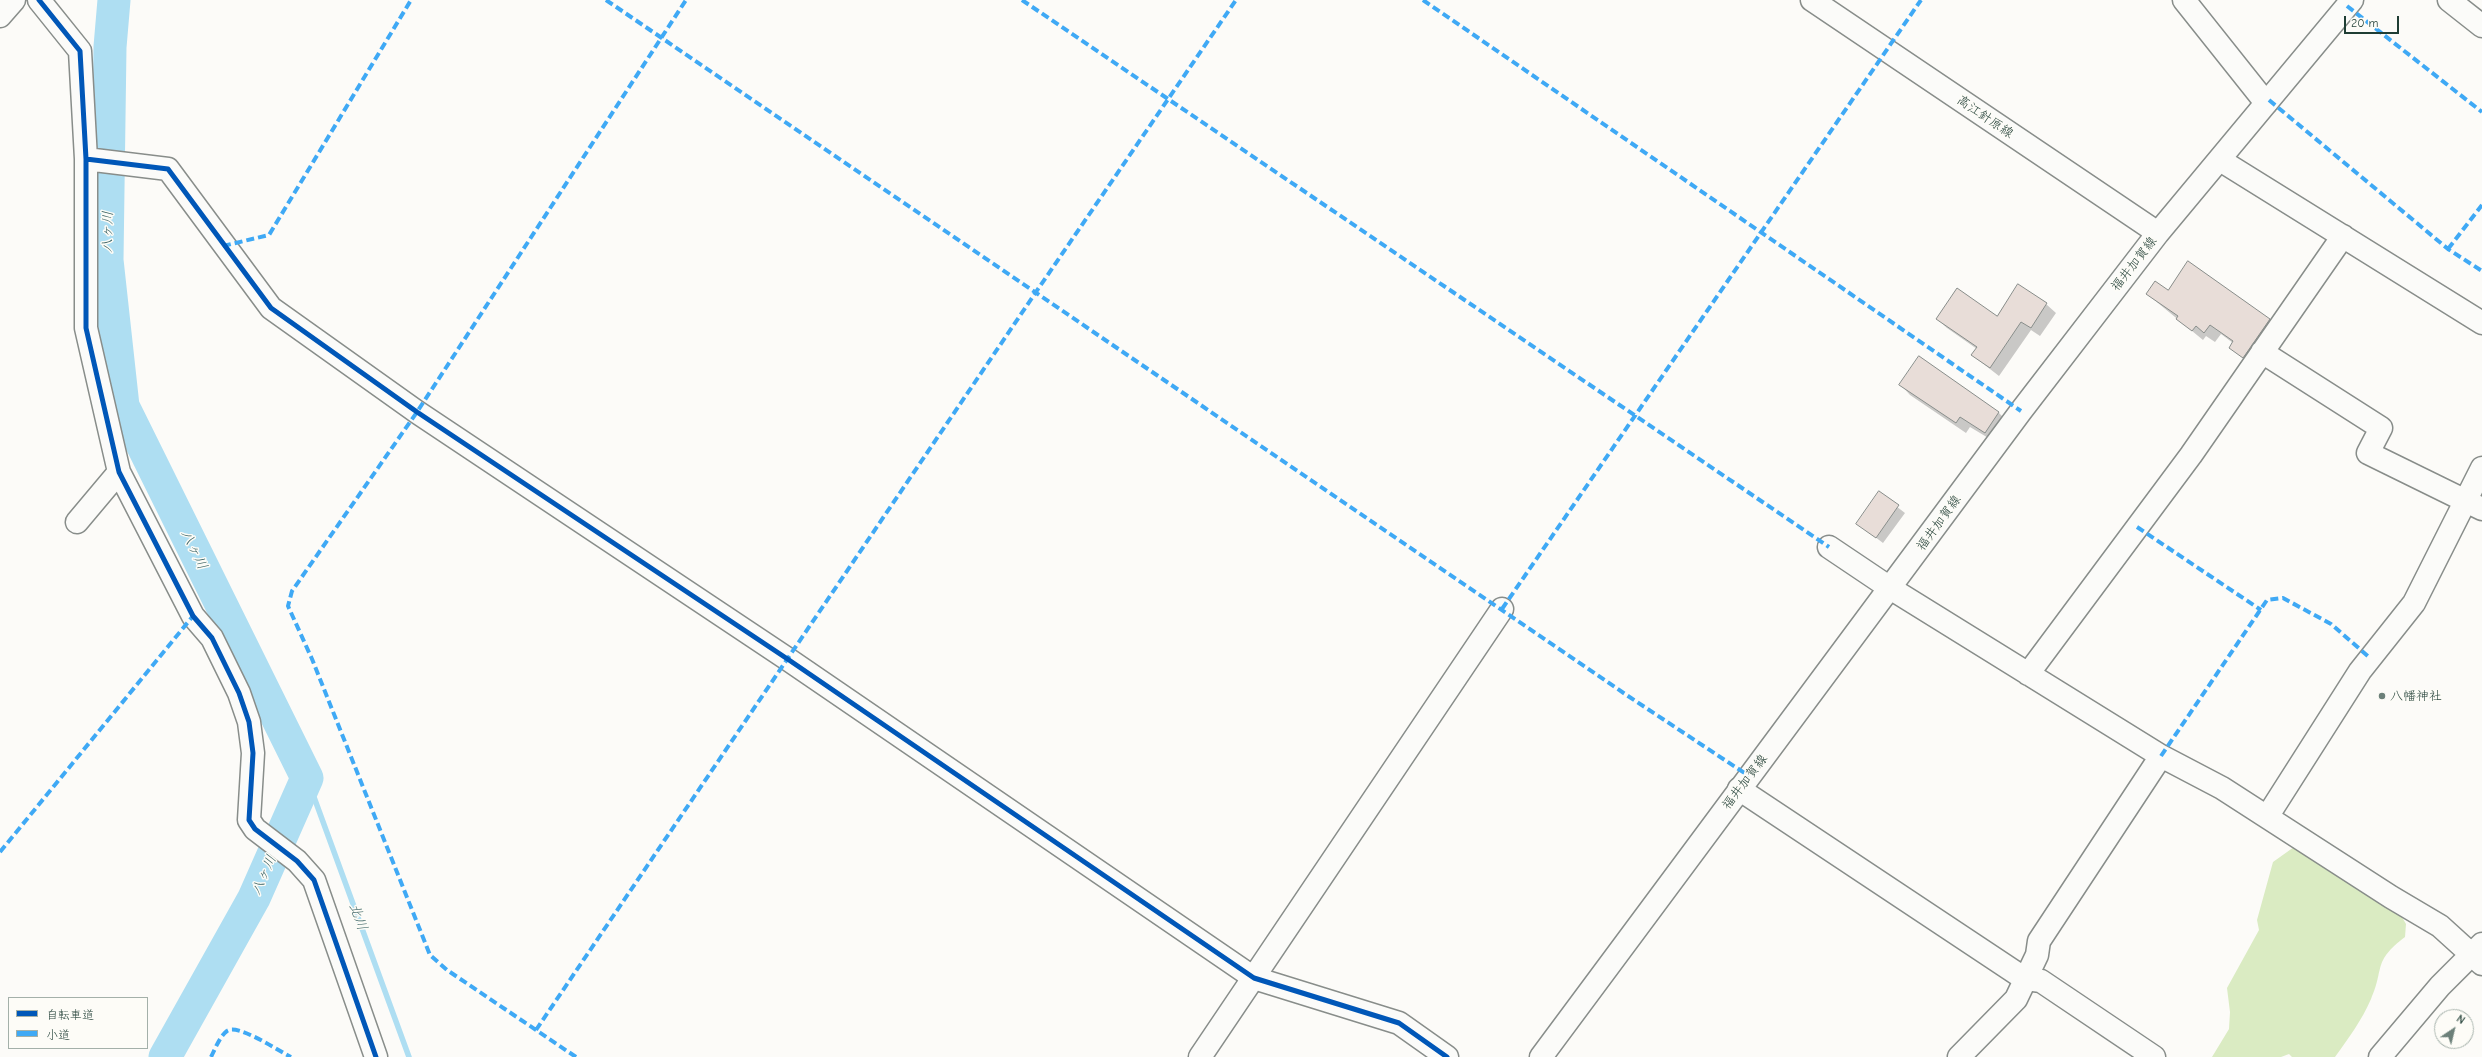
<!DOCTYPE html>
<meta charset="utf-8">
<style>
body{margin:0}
#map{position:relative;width:2482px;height:1057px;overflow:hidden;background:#fcfbf8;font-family:"Comic Neue","Klee One",sans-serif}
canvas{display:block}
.legend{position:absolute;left:8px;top:997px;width:140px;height:52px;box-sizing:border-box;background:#fdfcf7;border:1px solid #a4b0a9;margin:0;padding:5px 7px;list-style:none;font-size:12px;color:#1f3d34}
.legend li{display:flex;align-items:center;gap:8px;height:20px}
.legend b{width:20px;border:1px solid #a4b0a9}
.north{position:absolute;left:2434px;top:1009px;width:40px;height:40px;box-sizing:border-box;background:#fdfcf7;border:1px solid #a4b0a9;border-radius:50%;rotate:35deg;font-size:11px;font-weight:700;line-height:16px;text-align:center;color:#1f3d34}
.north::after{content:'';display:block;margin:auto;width:14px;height:18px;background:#6c8079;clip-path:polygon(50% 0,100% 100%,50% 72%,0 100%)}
.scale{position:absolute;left:2344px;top:16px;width:55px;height:18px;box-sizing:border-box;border:2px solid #1f3d34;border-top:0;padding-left:5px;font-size:12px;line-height:14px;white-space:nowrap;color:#1f3d34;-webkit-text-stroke:3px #fdfcf7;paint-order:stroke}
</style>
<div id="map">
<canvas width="2482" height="1057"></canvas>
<ul class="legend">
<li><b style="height:5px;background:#0057b8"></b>自転車道</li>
<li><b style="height:5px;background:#3fa9f5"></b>小道</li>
</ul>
<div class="north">N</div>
<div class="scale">20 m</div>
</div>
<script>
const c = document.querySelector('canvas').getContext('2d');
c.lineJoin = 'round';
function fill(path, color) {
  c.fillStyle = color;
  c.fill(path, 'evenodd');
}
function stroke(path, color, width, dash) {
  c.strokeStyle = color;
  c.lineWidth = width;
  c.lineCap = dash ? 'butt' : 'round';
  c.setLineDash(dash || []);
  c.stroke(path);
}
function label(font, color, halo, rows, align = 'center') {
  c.font = font + ' "Comic Neue","Klee One",sans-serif';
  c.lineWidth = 3;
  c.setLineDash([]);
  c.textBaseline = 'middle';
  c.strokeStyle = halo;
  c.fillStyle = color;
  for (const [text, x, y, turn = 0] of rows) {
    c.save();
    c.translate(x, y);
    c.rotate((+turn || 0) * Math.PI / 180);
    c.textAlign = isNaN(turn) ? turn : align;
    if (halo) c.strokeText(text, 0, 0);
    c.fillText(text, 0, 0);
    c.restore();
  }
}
fill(new Path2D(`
 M2294 847 2399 912 2406 924 2405 937C2372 962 2385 968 2371 999 2362 1020 2348 1039 2335 1057H2292L2289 1054 2281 1057H2212L2229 1029 2230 1012 2227 988 2259 930 2257 920 2273 862Z`), '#daebc2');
fill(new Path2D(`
 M2189 262 2269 320 2280 330 2254 367 2230 348 2233 343 2221 334 2215 342 2206 336 2203 340 2147 294 2168 291Z
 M2046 304 2056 313 2040 336 2031 330 1999 376 1972 355 1977 349 1947 328 1937 319 1998 317Z
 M1919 357 1999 413 2009 423 1995 442 1970 427 1966 433 1910 395 1900 384Z
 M1879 493 1905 513 1883 543 1858 524Z`), '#0003');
stroke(new Path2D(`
 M307 778 409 1057`), '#aedef2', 5.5);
stroke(new Path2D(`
 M114 0 110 47 107 260 123 406 307 778 254 898 165 1057`), '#aedef2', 33);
const building = new Path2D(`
 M2188 261 2270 319 2243 358 2229 348 2233 341 2210 325 2204 333 2196 326 2192 331 2176 319 2178 316 2146 294 2155 281 2168 290Z
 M2018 284 2047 303 2031 328 2021 322 1990 368 1971 355 1977 347 1936 319 1957 288 1997 316Z
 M1919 356 1999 412 1985 433 1960 417 1956 423 1899 385Z
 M1879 491 1899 505 1876 538 1856 524Z`);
fill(building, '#e8ddd8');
stroke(building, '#888d8a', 1);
const minor = new Path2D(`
 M39 0 80 51 86 159V328L119 472 193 616 212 638 239 693 249 722 253 753 249 820 255 829 297 861 314 880 376 1057
 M2184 0 2266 103
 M2449 0 2482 26
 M0 16 14 0
 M86 159 168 169 271 308 417 412 789 660 1254 978 1399 1023 1447 1057
 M2220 160 2482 323
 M2262 352 2381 428 2368 453 2482 509
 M77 522 119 472
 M1829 547 1890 588 2161 756 2222 788 2391 897 2440 926 2482 964
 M2028 674 2191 455 2343 236
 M1739 789 2019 975 2026 979 2041 981 2154 1057
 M2267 817 2360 671 2414 603 2482 468
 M1200 1057 1502 609
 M1959 1057 2016 999 2037 955 2039 941 2161 756
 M2380 1057 2440 986 2482 944`);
const major = new Path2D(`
 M1812 0 2158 233
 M1541 1057 2021 411 2158 233 2352 0`);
stroke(minor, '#888d8a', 25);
stroke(major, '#888d8a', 25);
stroke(minor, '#fbfbf9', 22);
stroke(major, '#fbfbf9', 22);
stroke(new Path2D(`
 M606 0 1628 696 1749 776
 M1022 0 1829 547
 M1423 0 2021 411
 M2347 6 2482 112
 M2269 100 2448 249 2482 271
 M223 246 269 235 411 0
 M2448 249 2482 205
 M2137 527 2261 610
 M1502 609 1921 0
 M2161 756 2267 600 2283 598 2331 624 2370 658
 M0 852 193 616
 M536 1030 1036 292 1236 0
 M211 1057C215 1049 220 1036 227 1031 237 1023 279 1051 291 1057
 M576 1057 447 970 430 955 312 659 288 606 292 591 417 412 686 0`), '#3fa9f5', 4, [8, 4]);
stroke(new Path2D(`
 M39 0 80 51 86 159V328L119 472 193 616 212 638 239 693 249 722 253 753 249 820 255 829 297 861 314 880 376 1057
 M86 159 168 169 271 308 417 412 789 660 1254 978 1399 1023 1447 1057`), '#0057b8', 5);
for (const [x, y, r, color] of [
 [2382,696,4,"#6c8079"]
]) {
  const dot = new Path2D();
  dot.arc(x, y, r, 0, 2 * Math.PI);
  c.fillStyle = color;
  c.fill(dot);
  stroke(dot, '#fdfcf7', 1.5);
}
label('13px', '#1f3d34', '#fdfcf7', [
 ["高江針原線",1985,117,34],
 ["福井加賀線",2134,264,-52],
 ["福井加賀線",1939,523,-54],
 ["福井加賀線",1745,782,-53]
]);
label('13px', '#1f3d34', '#fdfcf7', [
 ["八幡神社",2390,696]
], 'left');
label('italic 14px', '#3a6263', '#fdfcf7', [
 ["八ヶ川",108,232,-89],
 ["八ヶ川",194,550,64],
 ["八ヶ川",264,875,-66],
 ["北川",358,917,70]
]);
</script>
